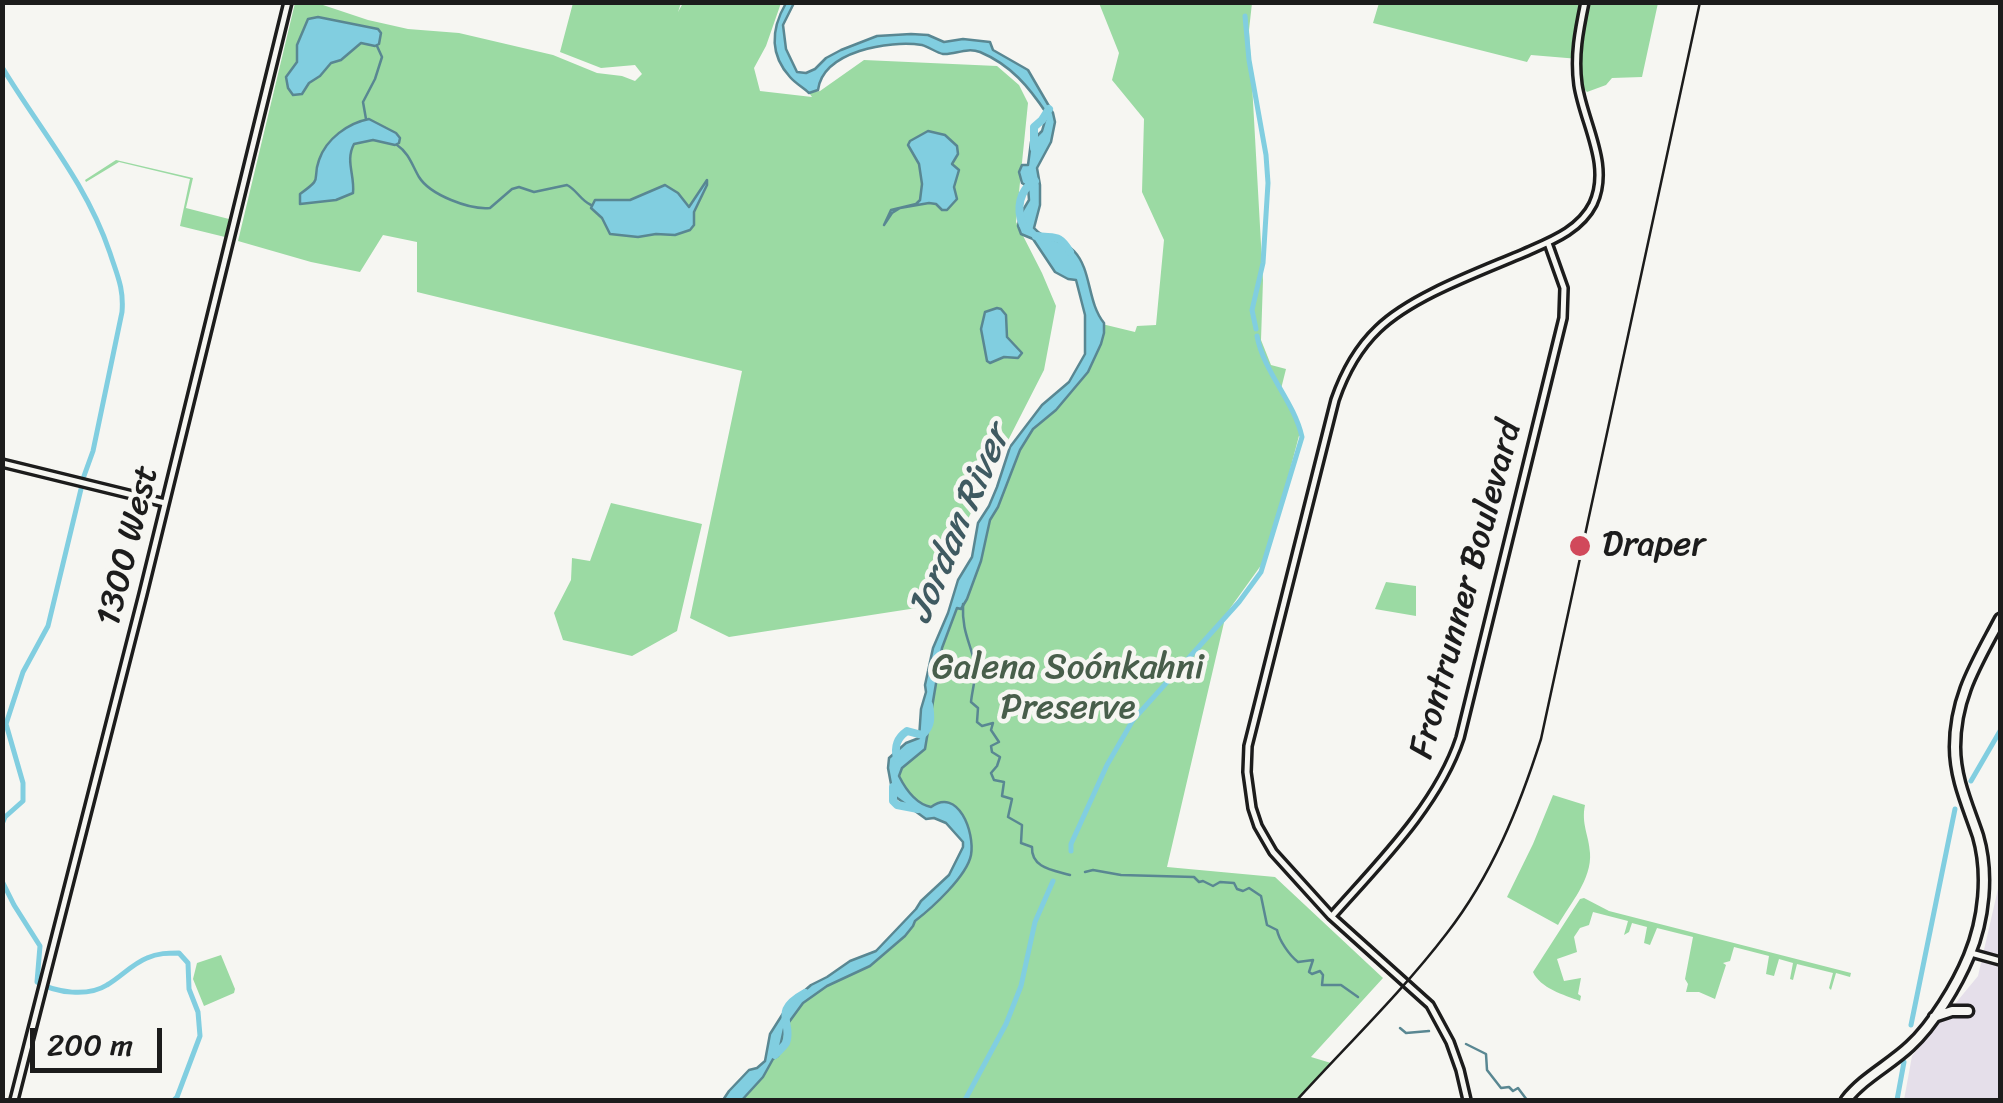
<!DOCTYPE html>
<meta charset="utf-8">
<style>
body{margin:0}
#map{position:relative;width:2003px;height:1103px;overflow:hidden;background:#f6f6f2;font-family:Sriracha,sans-serif}
canvas{display:block}
.frame{position:absolute;inset:0;border:5px solid #1c1c1c;pointer-events:none}
.scale{position:absolute;left:30px;top:1028px;width:132px;height:45px;box-sizing:border-box;border:5px solid #1c1c1c;border-top:0;padding-left:12px;font-size:30px;line-height:35px;white-space:nowrap;color:#1c1c1c;-webkit-text-stroke:8px #f6f6f2;paint-order:stroke}
</style>
<div id="map">
<canvas width="2003" height="1103"></canvas>
<div class="frame"></div>
<div class="scale">200 m</div>
</div>
<script>
const c = document.querySelector('canvas').getContext('2d');
c.lineJoin = 'round';
function fill(path, color) {
  c.fillStyle = color;
  c.fill(path, 'evenodd');
}
function stroke(path, color, width, dash) {
  c.strokeStyle = color;
  c.lineWidth = width;
  c.lineCap = dash ? 'butt' : 'round';
  c.setLineDash(dash || []);
  c.stroke(path);
}
function label(font, color, halo, rows, align = 'center') {
  c.font = font + ' Sriracha,sans-serif';
  c.lineWidth = 9;
  c.setLineDash([]);
  c.textBaseline = 'middle';
  c.strokeStyle = halo;
  c.fillStyle = color;
  for (const [text, x, y, turn = 0] of rows) {
    c.save();
    c.translate(x, y);
    c.rotate((+turn || 0) * Math.PI / 180);
    c.textAlign = isNaN(turn) ? turn : align;
    if (halo) c.strokeText(text, 0, 0);
    c.fillText(text, 0, 0);
    c.restore();
  }
}
fill(new Path2D(`
 M2000 880V1100H1904L1912 1056 1978 976Z`), '#e5dfea');
fill(new Path2D(`
 M295 3H317L368 20 408 29 459 33 553 55 597 73 622 76 635 81 642 74 635 65 601 68 560 52 573 3H681L678 12 683 3H781L766 46 754 68 760 91 812 97 809 93 820 91 864 60 997 66 1019 85 1028 103 1016 222 1042 273 1056 306 1044 370 923 607 729 637 690 618 742 371 417 292V242L383 235 360 272 311 262 238 241Z
 M1099 3H1252L1249 30 1263 280 1261 340 1271 365 1286 369 1281 389 1300 432 1267 557 1226 614 1167 867 1275 877 1383 978 1311 1057 1331 1063 1297 1100H736L768 1063 785 1020 809 994 873 962 965 865 967 830 920 807 897 782 899 767 929 729V708L938 650 1013 459 1032 424 1091 360 1102 324 1135 332 1137 326 1156 325 1164 240 1142 192 1144 119 1112 80 1119 53Z
 M1379 3H1658L1642 77 1612 78 1606 85 1587 92 1583 88 1579 59 1531 55 1527 62 1373 23Z
 M116 160 193 178 186 208 229 219 225 237 180 226 190 179 119 162 86 182 85 180Z
 M611 503 702 524 677 631 632 656 563 640 554 613 571 580 572 558 590 561Z
 M1386 582 1416 586V616L1375 609Z
 M1553 795 1585 805C1581 824 1589 835 1590 853 1592 879 1570 904 1558 925L1507 897 1533 844Z
 M1584 898 1609 911 1851 973 1850 977 1836 973 1831 990 1829 988 1833 973 1797 964 1793 980 1790 979 1793 963 1779 959 1774 976 1766 974 1769 956 1734 947 1730 961 1723 963 1726 965 1715 999 1699 992H1686L1688 984 1685 979 1693 937 1657 928 1650 945 1644 943 1647 927 1632 923 1629 932 1624 935 1628 921 1593 912 1589 925 1580 928 1574 937 1577 952 1557 959 1564 981 1581 978 1578 994 1581 996 1580 1001C1564 995 1540 988 1533 972L1580 899Z
 M221 955 235 989 234 993 204 1006 193 979 197 963Z`), '#9bdaa3');
const water = new Path2D(`
 M786 3H794L783 25 786 49 797 72 806 73 815 69 826 58 841 50 877 36 911 34 928 35 944 42 963 39 990 42 993 50 1028 70 1053 113 1055 122 1051 142 1037 168 1040 185V205L1034 228C1045 241 1062 238 1074 251 1092 270 1087 302 1104 323V333L1101 344 1088 372 1056 410 1033 429 1020 450 998 507 990 520 981 561 967 599 961 609 957 608 942 648 925 749 902 768 899 776C906 790 916 804 931 807 958 787 975 832 971 855 967 876 932 908 915 921L913 926 905 936 870 966 827 986 803 1003 784 1029 778 1056 773 1059 763 1077 742 1100H723L729 1091 749 1070 757 1068 765 1061 770 1034 789 1004 811 985 827 977 850 961 876 951 916 909 921 901 949 875 963 847V842L946 823 934 818 926 819 893 795 888 768 889 758 906 743 919 738 921 709 926 692 925 685 933 648 948 613 958 580 972 557 978 523 989 506 997 487 1010 447 1042 405 1069 382 1085 354V315L1076 280 1068 279 1055 272 1033 239 1021 234 1018 226 1020 215 1029 200 1028 187 1022 183 1019 172 1022 165H1028L1031 142 1042 131 1047 114C1029 87 1011 65 980 52 966 47 955 55 943 54 937 53 929 47 922 45 889 40 823 51 818 90L809 93C803 87 796 84 790 77 769 54 771 29 786 3Z
 M318 17 378 29 381 33 379 44 375 46 361 43 341 60 331 63 320 76 309 83 302 94 293 95 288 88 286 77 297 62V45L308 19Z
 M369 119 396 133 400 138 399 143 395 145 373 140 354 144C345 161 355 175 353 193L336 200 300 204V194C325 176 311 182 319 160 326 139 348 123 369 119Z
 M928 131 945 135 957 146 958 154 952 164 959 170 954 187 957 199 947 210H942L936 204 929 203 900 208 892 213 884 225 891 210 916 204 920 200 922 184 919 164 908 145 910 141Z
 M707 180V185L694 212V225L690 230 675 235 656 234 638 237 610 234 602 218 591 208 595 200H630L665 185 678 193 689 207Z
 M997 308 1001 309 1006 315 1007 337 1022 353 1018 358 1004 357 990 363 987 361 981 329 985 312Z`);
fill(water, '#81cee0');
stroke(water, '#598792', 2.5);
stroke(new Path2D(`
 M366 119 363 102 375 79 382 57 377 46
 M397 145C409 153 412 165 419 177 430 195 470 210 490 208L512 189 519 187 534 192 567 185C577 190 580 200 591 205
 M963 604C962 629 968 638 974 660 978 672 972 690 971 702L978 708 977 722 982 726 993 723 991 730 999 742 991 746 992 752 1000 757 997 766 991 773 994 780 1004 782 1002 796 1012 799 1008 817 1022 825 1021 843 1032 847C1031 868 1053 870 1070 875
 M1085 872 1093 870 1121 875 1194 877 1199 882 1203 881 1213 886 1220 882 1234 883 1237 889 1243 891 1249 888 1261 896 1267 925 1277 930C1279 940 1289 955 1298 962L1313 960 1309 972 1312 974 1320 971 1323 975 1322 985H1341L1358 997
 M1400 1028 1406 1033 1429 1031
 M1466 1044 1486 1054 1487 1070 1501 1088 1509 1087 1513 1091 1518 1088 1527 1100`), '#598792', 2.5);
stroke(new Path2D(`
 M1245 16 1249 60 1266 155 1268 183 1263 263 1252 310 1256 329
 M2 67C40 130 86 182 110 253 117 275 124 288 122 312L93 451 84 476
 M1971 781 2000 731
 M2 824 5 817 23 801V783L6 724 23 672 48 626 81 489
 M1071 851V844L1107 765 1133 720 1239 602 1261 572 1302 437C1294 401 1264 373 1257 336
 M2 881 14 905 40 946 37 982C56 993 88 997 107 985 121 977 132 964 147 958 158 953 168 953 179 953L188 963 189 989 198 1012 200 1036 177 1097 174 1100
 M1911 1025 1955 809
 M965 1100 1006 1024 1021 986 1035 922 1053 881
 M1897 1100 1904 1062`), '#81cee0', 5);
stroke(new Path2D(`
 M1034 148V127L1042 120 1049 109
 M1023 225C1016 209 1019 190 1035 181
 M1036 236C1055 239 1059 233 1070 252
 M897 758C894 746 897 738 907 731L922 735C932 726 931 717 929 705
 M893 787V801L897 805 918 809
 M775 1055C777 1053 785 1045 786 1043 794 1023 770 1012 805 993`), '#81cee0', 8);
const minor = new Path2D(`
 M2 463 165 503
 M1332 916C1378 864 1438 805 1460 738L1563 318 1564 288 1548 243
 M1971 953 2000 961
 M14 1100 143 594 288 2
 M1467 1100 1460 1070 1450 1042 1430 1005 1331 916 1273 852 1258 826 1252 808 1247 772 1248 746 1335 400C1344 374 1357 349 1378 329 1414 294 1486 270 1533 249 1556 239 1581 228 1593 204 1611 165 1584 124 1578 85 1574 56 1579 31 1585 2`);
const major = new Path2D(`
 M1934 1017 1952 1011H1968
 M1846 1100C1863 1078 1890 1065 1910 1046 1933 1025 1957 985 1969 956 1984 920 1989 874 1978 836 1968 806 1955 779 1955 747 1955 696 1977 663 2000 619`);
stroke(minor, '#1c1c1c', 12);
stroke(major, '#1c1c1c', 15);
stroke(minor, '#f6f6f2', 5);
stroke(major, '#f6f6f2', 8);
stroke(new Path2D(`
 M1297 1100C1347 1045 1402 992 1447 933 1492 875 1519 808 1541 739L1700 2`), '#1c1c1c', 2.5);
for (const [x, y, r, color] of [
 [1580,546,12,"#d1495b"]
]) {
  const dot = new Path2D();
  dot.arc(x, y, r, 0, 2 * Math.PI);
  c.fillStyle = color;
  c.fill(dot);
  stroke(dot, '#f6f6f2', 4);
}
label('35px', '#1c1c1c', '#f6f6f2', [
 ["1300 West",129,546,-76],
 ["Frontrunner Boulevard",1467,590,-75]
]);
label('35px', '#1c1c1c', '#f6f6f2', [
 ["Draper",1602,546]
], 'left');
label('35px', '#485e4b', '#f6f6f2', [
 ["Galena Soónkahni",1068,669],
 ["Preserve",1068,709]
]);
label('italic 38px', '#3f5a61', '#f6f6f2', [
 ["Jordan River",960,525,-67]
]);
</script>
